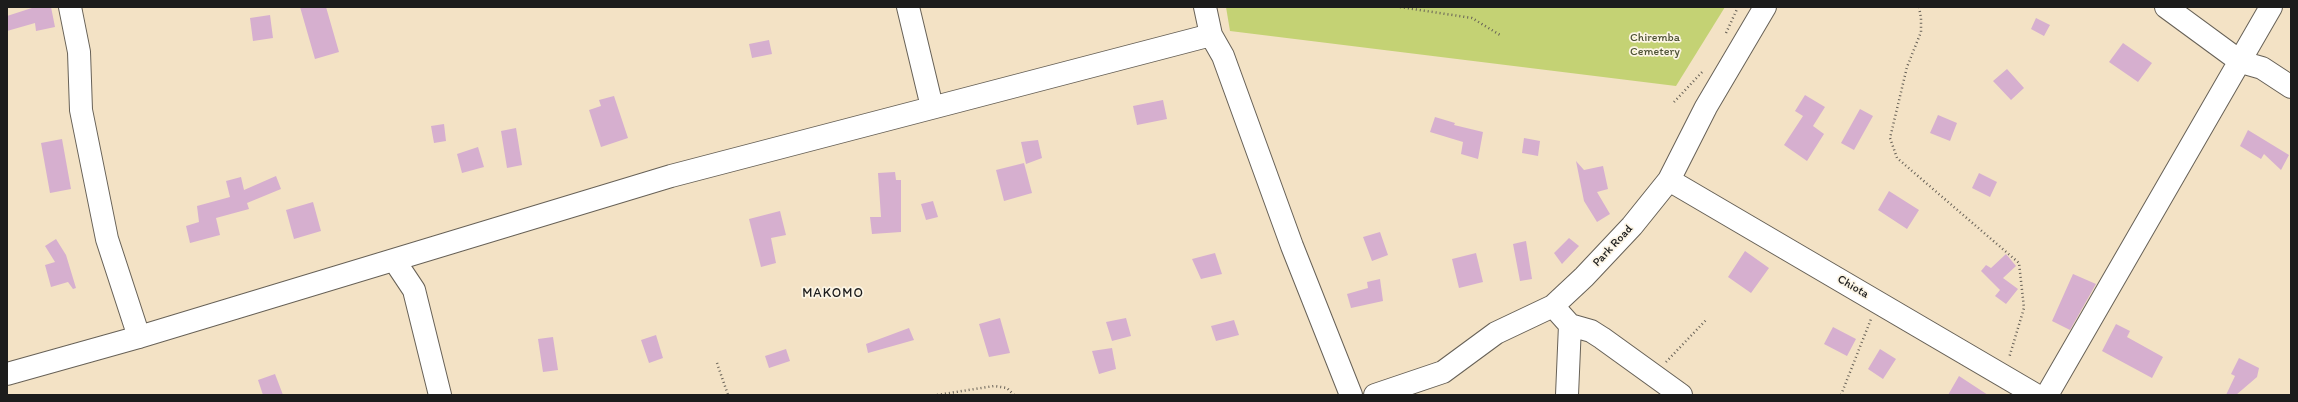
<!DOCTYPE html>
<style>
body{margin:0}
#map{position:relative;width:2298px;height:402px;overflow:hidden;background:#f3e2c5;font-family:Itim,sans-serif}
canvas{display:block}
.frame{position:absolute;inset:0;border:8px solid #1c1c1c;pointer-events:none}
</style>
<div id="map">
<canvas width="2298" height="402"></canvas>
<div class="frame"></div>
</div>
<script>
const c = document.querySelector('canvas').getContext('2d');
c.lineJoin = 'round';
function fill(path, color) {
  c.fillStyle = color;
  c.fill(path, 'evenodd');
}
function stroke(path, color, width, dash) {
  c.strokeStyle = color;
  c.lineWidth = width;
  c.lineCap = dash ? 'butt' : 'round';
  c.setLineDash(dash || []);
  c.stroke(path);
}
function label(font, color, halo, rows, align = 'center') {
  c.font = font + ' Itim,sans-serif';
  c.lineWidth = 3.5;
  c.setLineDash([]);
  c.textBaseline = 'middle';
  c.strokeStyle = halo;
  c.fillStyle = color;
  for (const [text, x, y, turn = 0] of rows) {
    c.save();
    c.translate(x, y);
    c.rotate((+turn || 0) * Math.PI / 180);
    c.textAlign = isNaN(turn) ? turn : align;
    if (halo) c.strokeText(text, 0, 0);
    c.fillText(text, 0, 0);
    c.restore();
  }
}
fill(new Path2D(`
 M1226 7H1725L1676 86 1230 31Z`), '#c4d274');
fill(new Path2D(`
 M35 7H51L55 27 36 31 35 23 7 31V16Z
 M300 7H326L339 52 315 59Z
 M270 15 273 38 253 41 250 18Z
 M2036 18 2050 25 2044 36 2031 29Z
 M769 40 772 54 752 58 749 44Z
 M2123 43 2152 63 2138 82 2109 62Z
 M2007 69 2024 88 2011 100 1993 81Z
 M1805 95 1825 107 1813 126 1824 134 1807 161 1784 145 1803 116 1795 111Z
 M614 96 628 138 601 147 589 110 601 106 599 100Z
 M1163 100 1167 119 1137 125 1133 106Z
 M1860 109 1873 116 1854 150 1841 143Z
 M1938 115 1957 123 1950 141 1930 133Z
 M1435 117 1455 123 1454 125 1483 132 1478 159 1461 154 1463 142 1430 132Z
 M444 124 446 141 434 143 431 126Z
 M516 128 522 165 507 168 501 131Z
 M2248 130 2289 155 2281 170 2264 154 2261 159 2240 146Z
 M1524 138 1540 141 1538 156 1522 153Z
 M62 139 71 189 50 193 41 143Z
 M1038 140 1042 158 1026 164 1021 142Z
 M478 147 484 167 462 173 457 154Z
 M1576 161 1584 170 1603 166 1608 189 1597 192 1610 214 1597 222 1584 201Z
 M1024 163 1032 193 1004 201 996 170Z
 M895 172 896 180H901V232L872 234 870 217H881L878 173Z
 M1979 173 1997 182 1990 197 1972 188Z
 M276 176 281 189 247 203 249 209 216 218 220 235 190 243 186 226 199 222 197 206 230 197 226 181 241 177 244 190Z
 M1889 191 1919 210 1907 229 1878 210Z
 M933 201 938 217 926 220 921 204Z
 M313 202 321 231 294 239 286 210Z
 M780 211 786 235 771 238 776 263 761 267 749 219Z
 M1380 232 1388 255 1372 261 1363 237Z
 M1569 238 1579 246 1562 264 1554 253Z
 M56 239 66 255 76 288 73 289 68 282 51 287 45 265 55 262 45 246Z
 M1526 241 1532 279 1520 281 1513 244Z
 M1745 251 1769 268 1751 293 1728 277Z
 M1215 253 1222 274 1201 279 1192 259Z
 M1476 253 1483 282 1459 288 1452 259Z
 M2006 254 2016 266 2003 278 2018 289 2006 304 1995 296 2000 290 1981 271 1986 265 1991 268Z
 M2073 274 2096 284 2070 330 2052 321Z
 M1380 279 1383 301 1351 308 1347 294 1368 288 1367 282Z
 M1000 318 1010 353 989 357 979 324Z
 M1126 318 1131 336 1112 341 1106 322Z
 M1234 320 1239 335 1216 341 1211 326Z
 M2116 324 2130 331 2127 337 2163 357 2152 378 2102 351Z
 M1833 327 1856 339 1847 356 1824 344Z
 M909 328 914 340 868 353 866 344Z
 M656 335 663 358 649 363 641 340Z
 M553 337 558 370 543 372 538 339Z
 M1112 348 1116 369 1099 374 1092 351Z
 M786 349 790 361 769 368 765 356Z
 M1880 349 1896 359 1883 379 1868 369Z
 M2239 358 2259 368 2257 377 2236 395H2226L2235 376 2231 374Z
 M275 374 283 395H263L258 380Z
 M1959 376 1988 395H1948Z`), '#d6afcf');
const minor = new Path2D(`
 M70 7 79 52 81 110 107 239 139 337
 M908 7 932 107
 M1205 7 1211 35 1223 56 1292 246 1351 395
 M2166 7 2241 62 2262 68 2291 87
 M1669 180 2036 395
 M394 260 414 290 440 395
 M1553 306 1570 325 1591 331 1602 338 1681 395
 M7 374 139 337 671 176 1211 35
 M1375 395 1443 372 1496 333 1553 306 1584 277 1632 226 1669 180 1706 107 1765 7
 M1567 395 1570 325
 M2047 395 2271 7`);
stroke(minor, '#676157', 24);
stroke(new Path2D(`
 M1400 7 1472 18 1500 35
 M1919 7 1921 18V32L1907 67 1890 138 1897 158 2019 263 2024 308 2009 358
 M1726 33 1738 7
 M1674 102 1704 70
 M1666 362 1707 319
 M717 363 728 395
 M937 395 994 386 1007 388 1014 395
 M1841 395 1871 319`), '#676157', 2.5, [1, 3]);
stroke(minor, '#fff', 22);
label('12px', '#4e5336', '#fcf5e5', [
 ["Chiremba",1655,38],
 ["Cemetery",1655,52]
]);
label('12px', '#1c1c1c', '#fcf5e5', [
 ["Park Road",1613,246,-47],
 ["Chiota",1853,287,30]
]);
c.letterSpacing = '1px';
label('13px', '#1c1c1c', '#fcf5e5', [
 ["MAKOMO",833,294]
]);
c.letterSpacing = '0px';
</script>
